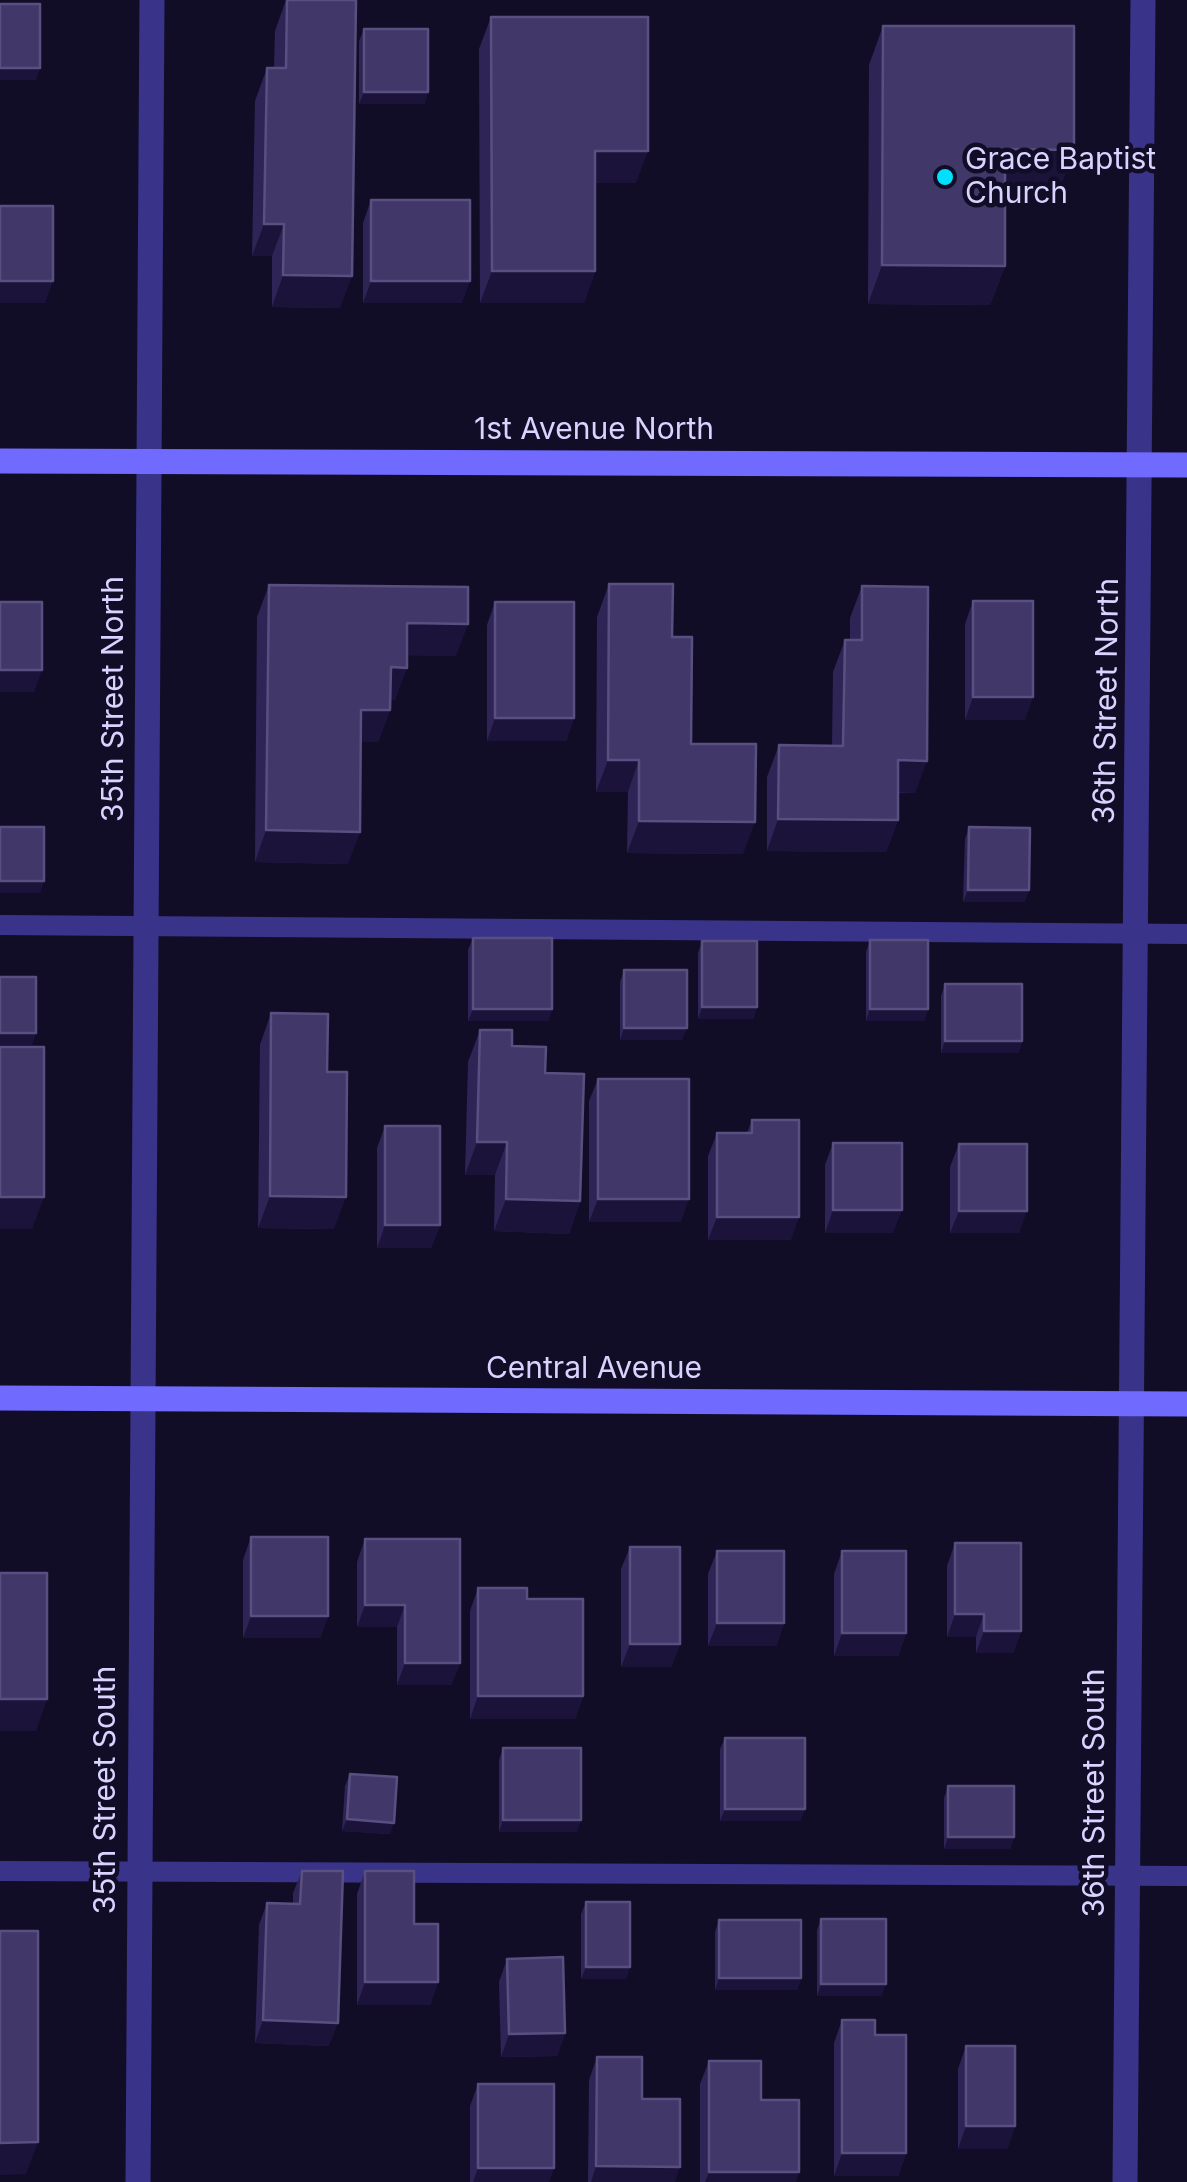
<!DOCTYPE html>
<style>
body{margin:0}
canvas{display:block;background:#120d27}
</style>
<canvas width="1187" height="2182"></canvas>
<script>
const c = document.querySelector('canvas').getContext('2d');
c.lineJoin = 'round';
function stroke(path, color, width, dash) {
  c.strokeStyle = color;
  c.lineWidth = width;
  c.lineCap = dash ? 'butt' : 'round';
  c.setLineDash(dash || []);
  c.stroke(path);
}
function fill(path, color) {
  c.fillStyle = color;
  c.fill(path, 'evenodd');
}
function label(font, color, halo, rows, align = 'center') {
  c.font = font + ' Inter,sans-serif';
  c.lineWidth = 9;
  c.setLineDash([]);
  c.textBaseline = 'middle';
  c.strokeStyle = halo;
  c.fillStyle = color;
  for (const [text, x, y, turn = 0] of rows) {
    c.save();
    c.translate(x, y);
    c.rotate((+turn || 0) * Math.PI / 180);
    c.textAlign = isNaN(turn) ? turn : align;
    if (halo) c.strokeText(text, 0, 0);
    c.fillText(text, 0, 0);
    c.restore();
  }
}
stroke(new Path2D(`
 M0 925 1187 934
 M0 1871 1187 1876`), '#39348a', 20);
stroke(new Path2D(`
 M138 2182 152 0
 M1125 2182 1143 0`), '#39348a', 25);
stroke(new Path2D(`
 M0 461 1187 465
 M0 1398 1187 1404`), '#706aff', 25);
fill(new Path2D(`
 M286 0 340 308 272 307V256H252L255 101 267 68H274L275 31Z
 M491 17 636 183H595V271L584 303H480L479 49Z
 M883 26 1074 150 1059 190 1005 189V266L990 305 868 304 869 65Z
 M364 29 428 92 424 104H359V41Z
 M371 200 462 303H363V223Z
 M609 584 672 637 691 744 743 854 627 853 628 792H596L597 617Z
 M269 585 456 656 407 655 395 700H390V710L378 742H361L348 864 255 862 257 617Z
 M862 586 915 793H898V820L886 852 767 851V777L779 745 832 746 833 672 845 640H850V618Z
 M973 601 1025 720H965V624Z
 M495 602 574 718 566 741H487V625Z
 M969 827 1029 890 1024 902H963L965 839Z
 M473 938 552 1009 548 1021H468V950Z
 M870 940 928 1009 924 1021H866V952Z
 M702 941 757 1007 753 1019H698V953Z
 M624 970 682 1040H620V982Z
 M945 984 1022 1041 1018 1053H941V996Z
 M271 1013 327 1072 334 1229 258 1228 260 1045Z
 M480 1030 512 1046 545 1073 580 1201 569 1234 494 1231 495 1175H465L468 1062Z
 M598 1079 681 1222H589V1101Z
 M752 1120 791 1240H708V1156L717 1133H747Z
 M385 1126 440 1225 431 1248H377V1148Z
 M833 1143 893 1233H825V1165Z
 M959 1144 1019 1233H950V1167Z
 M251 1537 328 1616 320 1638H243V1560Z
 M365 1539 460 1663 451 1685H397V1627H357V1562Z
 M955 1543 1021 1631 1013 1653H976V1637H947V1566Z
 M630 1547 680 1644 671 1667H621V1569Z
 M717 1551 784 1623 776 1646H708V1574Z
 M842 1551 906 1633 898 1656H834V1574Z
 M478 1588 527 1599 583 1696 575 1719H470V1611Z
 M725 1738 805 1809 800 1821H720V1749Z
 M503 1748 577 1832H499V1760Z
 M350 1774 390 1834 342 1831 345 1786Z
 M948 1786 1014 1837 1010 1849H944V1798Z
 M302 1871 329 2046 255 2043 259 1925 267 1903 293 1904V1893Z
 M365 1871 414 1924 438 1982 430 2005H357V1894Z
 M586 1902 626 1979H581V1914Z
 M821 1919 886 1984 881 1996H817V1930Z
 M719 1920 801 1978 797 1990H715V1932Z
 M507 1959 565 2033 557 2056 501 2057 499 1982Z
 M842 2020 906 2153 898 2176H834V2043Z
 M966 2046 1015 2126 1007 2149H958V2069Z
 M597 2057 642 2099 675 2182H588L589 2080Z
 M709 2061 761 2100 796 2182H700V2084Z
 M478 2084 549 2182H470V2106Z`), '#2f2456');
fill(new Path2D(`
 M0 68H40L36 80H0Z
 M364 92H428L424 104H359Z
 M1005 149 1074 150 1059 190 991 189Z
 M595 151H648L636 183H584Z
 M264 224H284L272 256H252Z
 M882 265 1005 266 990 305 868 304Z
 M492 271H595L584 303H480Z
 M283 275 352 276 340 308 272 307Z
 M0 281H53L45 303H0Z
 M371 281H470L462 303H363Z
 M407 623 468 624 456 656 395 655Z
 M391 667 407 668 395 700 379 699Z
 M0 670H42L34 692H0Z
 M973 697H1033L1025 720H965Z
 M361 710H390L378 742H349Z
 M495 718H574L566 741H487Z
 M608 760H639L628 792H596Z
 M898 760 927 761 915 793 886 792Z
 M778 819 898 820 886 852 767 851Z
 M639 821 755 822 743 854 627 853Z
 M266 830 360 832 348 864 255 862Z
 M0 881H44L40 893H0Z
 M968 890H1029L1024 902H963Z
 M702 1007H757L753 1019H698Z
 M473 1009H552L548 1021H468Z
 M870 1009H928L924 1021H866Z
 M624 1028H687L682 1040H620Z
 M0 1033H36L32 1045H0Z
 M945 1041H1022L1018 1053H941Z
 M477 1142H507L495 1175H465Z
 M270 1196 346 1197 334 1229 258 1228Z
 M0 1197H44L32 1229H0Z
 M506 1199 580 1201 569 1234 494 1231Z
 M598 1199H689L681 1222H589Z
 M833 1210H902L893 1233H825Z
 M959 1211H1027L1019 1233H950Z
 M717 1217H799L791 1240H708Z
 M385 1225H440L431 1248H377Z
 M365 1605H405L397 1627H357Z
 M955 1614H984L976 1637H947Z
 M251 1616H328L320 1638H243Z
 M717 1623H784L776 1646H708Z
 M984 1631H1021L1013 1653H976Z
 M842 1633H906L898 1656H834Z
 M630 1644H680L671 1667H621Z
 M405 1663H460L451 1685H397Z
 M478 1696H583L575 1719H470Z
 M0 1699H47L36 1731H0Z
 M725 1809H805L800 1821H720Z
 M347 1819 394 1823 390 1834 342 1831Z
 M503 1820H581L577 1832H499Z
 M948 1837H1014L1010 1849H944Z
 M586 1967H630L626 1979H581Z
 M719 1978H801L797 1990H715Z
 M365 1982H438L430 2005H357Z
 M821 1984H886L881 1996H817Z
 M263 2020 338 2023 329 2046 255 2043Z
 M565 2033 557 2056 501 2057 509 2034Z
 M966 2126H1015L1007 2149H958Z
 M38 2142 26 2174 0 2175V2143Z
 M842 2153H906L898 2176H834Z
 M596 2166 680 2167 675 2182H591Z
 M478 2168H554L549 2182H473Z
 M709 2172H799L796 2182H705Z`), '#1c133b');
const building = new Path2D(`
 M287 0H356L352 276 283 275 284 224H264L267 68H286Z
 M0 4H40V68H0Z
 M491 17H648V151H595V271H492Z
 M883 26H1074V150L1005 149V266L882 265Z
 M364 29H428V92H364Z
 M371 200H470V281H371Z
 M0 206H53V281H0Z
 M609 584H673L672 637H692L691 744H756L755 822 639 821V760H608Z
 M269 585 468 587V624L407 623V668L391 667 390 710H361L360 832 266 830Z
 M862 586 928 587 927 761 898 760V820L778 819 779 745 843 746 845 640H862Z
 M973 601H1033V697H973Z
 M0 602H42V670H0Z
 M495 602H574V718H495Z
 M0 827H44V881H0Z
 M969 827 1030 828 1029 890H968Z
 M473 938H552V1009H473Z
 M870 940H928V1009H870Z
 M702 941H757V1007H702Z
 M624 970H687V1028H624Z
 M0 977H36V1033H0Z
 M945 984H1022V1041H945Z
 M271 1013 328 1014 327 1072H347L346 1197 270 1196Z
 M480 1030H512V1046L546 1047 545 1073 584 1074 580 1201 506 1199 507 1142H477Z
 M0 1047H44V1197H0Z
 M598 1079H689V1199H598Z
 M752 1120H799V1217H717V1133H752Z
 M385 1126H440V1225H385Z
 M833 1143H902V1210H833Z
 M959 1144H1027V1211H959Z
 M251 1537H328V1616H251Z
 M365 1539H460V1663H405V1605H365Z
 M955 1543H1021V1631H984V1614H955Z
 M630 1547H680V1644H630Z
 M717 1551H784V1623H717Z
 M842 1551H906V1633H842Z
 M0 1573H47V1699H0Z
 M478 1588H527V1599H583V1696H478Z
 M725 1738H805V1809H725Z
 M503 1748H581V1820H503Z
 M350 1774 397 1777 394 1823 347 1819Z
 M948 1786H1014V1837H948Z
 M302 1871H343L338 2023 263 2020 267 1903 300 1904Z
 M365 1871H414V1924H438V1982H365Z
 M586 1902H630V1967H586Z
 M821 1919H886V1984H821Z
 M719 1920H801V1978H719Z
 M0 1931H38V2142L0 2143Z
 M563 1957 565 2033 509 2034 507 1959Z
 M842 2020H875V2035H906V2153H842Z
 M966 2046H1015V2126H966Z
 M597 2057H642V2099H680V2167L596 2166Z
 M709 2061H761V2100H799V2172H709Z
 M478 2084H554V2168H478Z`);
fill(building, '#413768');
stroke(building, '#594f80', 2.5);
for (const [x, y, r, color] of [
 [945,177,10,"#00e0fe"]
]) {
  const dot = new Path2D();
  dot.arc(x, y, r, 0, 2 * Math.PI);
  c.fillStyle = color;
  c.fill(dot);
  stroke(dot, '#120d27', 4);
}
label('30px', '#d8d3ff', '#120d27', [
 ["Grace Baptist",965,160],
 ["Church",965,194]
], 'left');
label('30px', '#d8d3ff', '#120d27', [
 ["1st Avenue North",594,430],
 ["35th Street North",114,699,-90],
 ["36th Street North",1107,701,-89],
 ["Central Avenue",594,1369],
 ["35th Street South",106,1790,-90],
 ["36th Street South",1095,1793,-90]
]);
</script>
